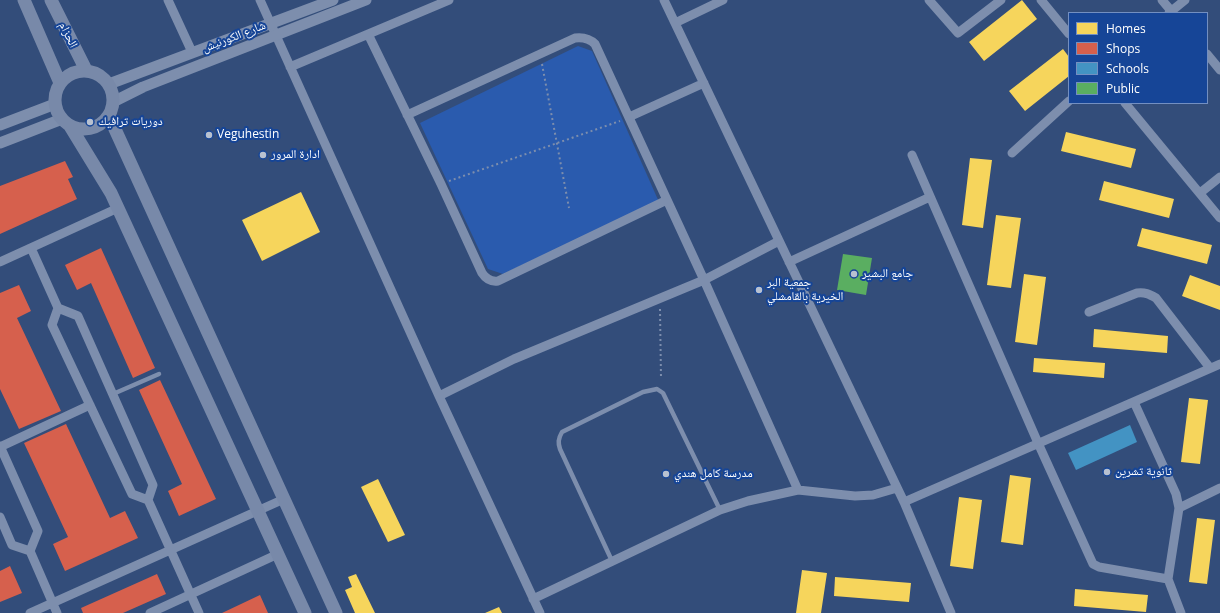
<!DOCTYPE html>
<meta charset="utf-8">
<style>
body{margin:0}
#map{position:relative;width:1220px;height:613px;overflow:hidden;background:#334d7a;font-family:"Open Sans",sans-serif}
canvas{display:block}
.legend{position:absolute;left:1068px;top:12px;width:140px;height:92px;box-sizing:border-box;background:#164597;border:1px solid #738fc1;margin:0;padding:5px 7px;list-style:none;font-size:12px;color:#fff}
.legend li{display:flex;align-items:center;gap:8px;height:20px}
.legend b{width:20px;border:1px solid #738fc1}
</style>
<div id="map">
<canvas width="1220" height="613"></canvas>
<ul class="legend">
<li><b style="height:11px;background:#f6d55c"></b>Homes</li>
<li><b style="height:11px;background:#d6604d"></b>Shops</li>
<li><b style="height:11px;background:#4393c3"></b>Schools</li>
<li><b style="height:11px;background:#5aae61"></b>Public</li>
</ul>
</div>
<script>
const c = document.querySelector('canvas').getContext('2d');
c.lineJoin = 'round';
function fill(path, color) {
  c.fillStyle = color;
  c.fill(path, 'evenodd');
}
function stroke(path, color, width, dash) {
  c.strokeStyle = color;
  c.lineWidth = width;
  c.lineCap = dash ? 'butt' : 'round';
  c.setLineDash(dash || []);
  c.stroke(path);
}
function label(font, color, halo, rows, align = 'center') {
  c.font = font + ' "Open Sans","Noto Naskh Arabic",sans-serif';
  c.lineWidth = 4;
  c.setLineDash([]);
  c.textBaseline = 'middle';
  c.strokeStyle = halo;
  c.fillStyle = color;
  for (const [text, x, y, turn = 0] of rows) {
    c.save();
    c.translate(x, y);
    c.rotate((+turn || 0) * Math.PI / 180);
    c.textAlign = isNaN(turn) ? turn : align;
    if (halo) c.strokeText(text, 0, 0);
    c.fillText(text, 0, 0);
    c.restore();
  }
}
fill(new Path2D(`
 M578 46 592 51 659 202 503 274 488 269 420 123Z`), '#2a5bae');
fill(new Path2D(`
 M1022 0 1037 19 984 61 969 42Z
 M1063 49 1069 57V76L1025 111 1009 91Z
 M1066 132 1136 149 1131 168 1061 151Z
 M970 158 992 160 983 228 962 225Z
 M1104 181 1174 199 1169 218 1099 200Z
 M301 192 320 232 262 261 242 220Z
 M996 215 1021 218 1011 288 987 285Z
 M1142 228 1212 245 1207 264 1137 246Z
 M1024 274 1046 277 1037 345 1015 342Z
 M1190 275 1220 286V310L1182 296Z
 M1094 329 1168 336 1167 353 1093 347Z
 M1034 358 1105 363 1104 378 1033 372Z
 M1189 398 1208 400 1200 464 1181 462Z
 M1010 475 1031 478 1023 545 1001 542Z
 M378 479 405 535 388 542 361 487Z
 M959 497 982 500 973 569 950 566Z
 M1197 518 1215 520 1207 584 1189 582Z
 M802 570 827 573 821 613H796Z
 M356 574 375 613H355L345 590 352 587 348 577Z
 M835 577 911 583 909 602 834 596Z
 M1075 589 1148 595 1146 612 1074 606Z
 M499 607 502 613H485Z`), '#f6d55c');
fill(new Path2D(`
 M65 161 73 177 68 179 77 199 0 234V186Z
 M101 248 155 368 133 378 91 283 77 290 65 265Z
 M19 285 31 311 17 318 61 411 19 429 0 389V293Z
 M160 380 216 499 179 516 168 491 182 484 139 390Z
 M66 424 110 518 125 511 138 538 65 571 53 544 68 537 24 443Z
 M10 566 22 593 0 602V571Z
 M157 574 166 594 123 613H83L81 608Z
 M260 595 268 613H222Z`), '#d6604d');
fill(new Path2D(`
 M1130 425 1137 442 1076 470 1068 453Z`), '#4393c3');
fill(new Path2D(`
 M843 254 872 258 866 295 837 290Z`), '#5aae61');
stroke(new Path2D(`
 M542 64 569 208
 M449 181 620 121
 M660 309 661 378`), '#7d8ead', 2, [2, 3]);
stroke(new Path2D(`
 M113 394 159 374
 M612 561 560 449C558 443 558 439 562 432L643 392 657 389 663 393 720 510`), '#7d8ead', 4.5);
stroke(new Path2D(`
 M168 0 192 52
 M260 0 439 396 540 613
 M664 0 904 502 951 613
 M929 0 958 33 1001 0
 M1041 0 1069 34
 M1162 0 1173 13
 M1169 13 1185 0
 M675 23 723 0
 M368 34 441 184 482 273C486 279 491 282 498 281L667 200
 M1207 54 1220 70
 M290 67 449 0
 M1125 103 1220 218
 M407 115 575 38C583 37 589 38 595 44L704 280 798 490
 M629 117 704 83
 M1012 153 1069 101
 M912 155 1038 443 1093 564 1099 567 1168 579 1181 613
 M1200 193 1220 177
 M31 248 58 308 78 316 153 485 148 500 199 613
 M0 262 118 208
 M789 262 930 197
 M58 308 52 325 132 494 148 500
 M1089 312 1137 293C1145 292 1149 294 1156 298L1210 368
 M439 396 514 359 704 280 779 241
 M1134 402 1176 494 1179 508 1168 579
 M0 446 38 531 30 551 12 545 0 517
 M0 447 90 405
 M904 502 1220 364
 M1179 508 1220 488
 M30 551 57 613
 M533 599 720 510 748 501 798 490 855 496 873 495 897 488
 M30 613 284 499
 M150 613 278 554`), '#7d8ead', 9);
stroke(new Path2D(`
 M109 84 333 0
 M113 102 143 87 366 0
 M0 125 55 104
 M0 143 62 119`), '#7d8ead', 11);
stroke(new Path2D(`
 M24 0 60 83
 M51 0 86 70
 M55 100a29 29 0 1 1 58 0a29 29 0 1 1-58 0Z
 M109 116 336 613
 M70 126 111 193 305 613`), '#7889a9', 13);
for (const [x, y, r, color] of [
 [90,122,4,"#b8c1d0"],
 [209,135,4,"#b8c1d0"],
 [263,155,4,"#b8c1d0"],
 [854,274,4,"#b8c1d0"],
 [759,290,4,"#b8c1d0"],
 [1107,472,4,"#b8c1d0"],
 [666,474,4,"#b8c1d0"]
]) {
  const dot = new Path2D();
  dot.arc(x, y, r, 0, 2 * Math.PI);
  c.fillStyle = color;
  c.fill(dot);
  stroke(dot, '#164597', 1.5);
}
label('12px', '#fff', '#164597', [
 ["الحزام",68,35,63],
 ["شارع الكورنيش",234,37,-21]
]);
label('12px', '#fff', '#164597', [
 ["دوريات ترافيك",98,122],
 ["Veguhestin",217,135],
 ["ادارة المرور",271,155],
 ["جامع البشير",862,274],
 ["جمعية البر",767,283],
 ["الخيرية بالقامشلي",767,297],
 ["ثانوية تشرين",1115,472],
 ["مدرسة كامل هندي",674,474]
], 'left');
</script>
